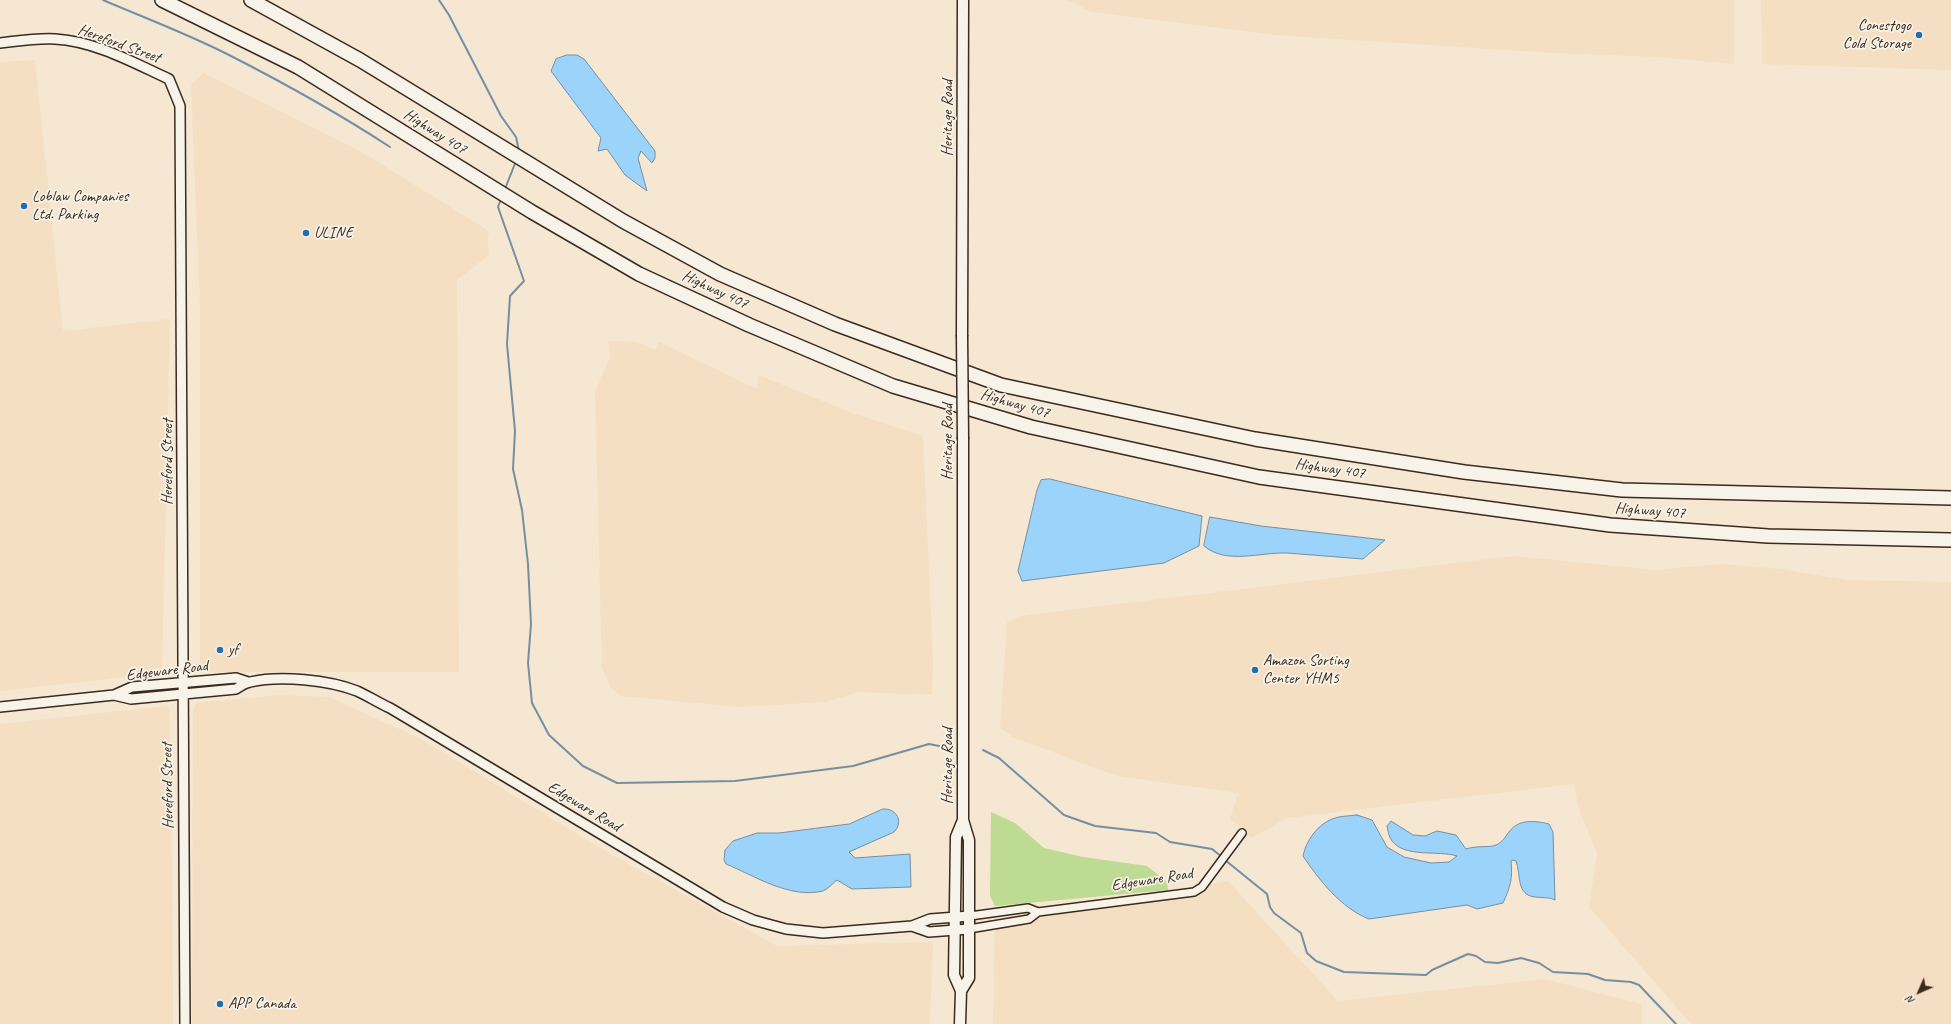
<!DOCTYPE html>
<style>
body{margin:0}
#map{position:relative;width:1951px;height:1024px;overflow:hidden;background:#f5e7d2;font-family:Caveat,sans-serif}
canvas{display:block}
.north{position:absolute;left:1899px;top:972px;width:40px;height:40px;-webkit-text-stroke:3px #f7f3e8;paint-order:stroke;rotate:225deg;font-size:11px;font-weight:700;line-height:16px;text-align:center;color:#3b2a1e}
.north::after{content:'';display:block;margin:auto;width:14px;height:18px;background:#3b2a1e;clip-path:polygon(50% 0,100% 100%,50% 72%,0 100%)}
</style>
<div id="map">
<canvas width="1951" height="1024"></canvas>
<div class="north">N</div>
</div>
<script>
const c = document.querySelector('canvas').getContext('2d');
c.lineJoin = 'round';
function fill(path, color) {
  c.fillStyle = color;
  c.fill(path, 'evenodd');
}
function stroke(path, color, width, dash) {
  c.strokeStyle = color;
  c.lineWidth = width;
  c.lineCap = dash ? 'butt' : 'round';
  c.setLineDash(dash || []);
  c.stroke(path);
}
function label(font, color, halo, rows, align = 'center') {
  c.font = font + ' Caveat,sans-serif';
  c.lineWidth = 3.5;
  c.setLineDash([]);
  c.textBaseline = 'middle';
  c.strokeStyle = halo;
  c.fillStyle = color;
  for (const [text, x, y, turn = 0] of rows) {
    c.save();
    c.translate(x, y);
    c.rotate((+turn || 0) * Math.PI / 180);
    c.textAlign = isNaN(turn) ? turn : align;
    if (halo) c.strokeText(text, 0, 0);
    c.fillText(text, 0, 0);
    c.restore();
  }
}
fill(new Path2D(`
 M1067 0H1734V64L1657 57 1553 53 1275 35 1092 12Z
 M1761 0H1951V70L1762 64Z
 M35 60 63 331 170 319 162 673 0 691V62Z
 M203 73 360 151 489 231 487 242 489 255 457 280 459 672H200V307L191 85Z
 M608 341 637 342 655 350 659 342 757 389 758 375 855 414 923 436 933 660 932 695 858 692 826 702 738 707 621 696 611 688 602 668 595 391 610 358Z
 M1513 556 1656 570 1720 564 1780 569 1847 580 1951 582V1024H1691L1589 907 1597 853 1579 809 1574 784 1287 818 1251 838 1230 819 1238 793 1117 776 1013 737 1000 728 1007 622 1020 616Z
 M278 695 329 697 419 738 612 855 777 946 933 942 930 1024H192L193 711 196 703Z
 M166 706 169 708 172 819 173 1024H0V724Z
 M1228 881 1338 1001 1545 979 1641 1004 1642 1024H993L995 920Z`), '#f4dfc3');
fill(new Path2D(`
 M991 812 1015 823 1044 848 1083 857 1147 866 1167 882 1168 890 995 906 990 896Z`), '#bddb93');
const water = new Path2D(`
 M567 55H577L584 59 655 151V158L652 163 641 151 638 158 647 191 625 175 607 149 598 151 601 138 551 71 556 59Z
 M1050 479 1202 516 1199 546 1164 563 1022 581 1018 571 1037 490 1041 480Z
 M1210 517 1261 526 1385 540 1363 559C1338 557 1312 555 1287 553 1260 552 1226 565 1204 546Z
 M883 809C897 808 904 822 894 832L849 852 855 858 910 854 911 887 852 889 837 880C833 883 828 889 823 891 790 899 755 876 726 864L724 860 725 850 733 841 757 833H779L849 824Z
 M1357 815 1372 820 1387 847 1404 857 1431 863 1449 862 1457 856C1438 850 1405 858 1392 841 1389 837 1388 831 1387 826L1391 821 1413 835 1425 836 1437 831 1456 835 1466 849C1478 845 1490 848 1496 845 1504 841 1504 838 1509 832 1519 818 1536 821 1549 824L1553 832 1555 900C1549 897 1542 898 1535 897 1516 895 1521 875 1516 861L1513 860 1511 861C1513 878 1510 888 1503 903L1477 909 1467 905 1369 919C1341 908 1319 880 1303 856 1306 841 1317 825 1332 819 1339 816 1349 816 1357 815Z`);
fill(water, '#9bd3fa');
stroke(water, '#758fa2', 1);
stroke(new Path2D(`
 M103 0C145 18 188 34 229 55 284 83 338 113 390 147
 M439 0 449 15 501 116 516 137 519 151
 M505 189 516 161
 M501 199 498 207 524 281 510 296 507 344 515 431 513 469 522 510 528 564 531 624 528 663 532 703 549 735 583 766 617 783 735 781 853 766 929 744 939 746
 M983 750 999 758 1064 815 1095 826 1156 833 1170 842 1212 849 1222 857
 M1225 860 1267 894 1270 907 1274 913 1301 933 1307 953 1316 961 1344 972 1426 975 1432 970 1468 954 1476 956 1485 962 1498 963 1521 958 1539 963 1553 972 1588 974 1605 980 1631 982 1639 985 1676 1024`), '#758fa2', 2);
const minor = new Path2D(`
 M970 916 1028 908 1038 912 1194 892 1202 887 1242 833
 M969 929 1029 919 1038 912`);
const tertiary = new Path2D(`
 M0 43C18 41 37 38 55 39 95 41 134 63 169 79L180 106 185 1024
 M114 695 131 699 236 689C240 686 245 683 250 682 280 675 329 680 357 691 368 696 379 703 390 708L723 907 753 920 786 929 823 933 912 926 930 919 970 916
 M0 707 114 695 132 687 236 678 248 682
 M912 926 929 932 969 929`);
const secondary = new Path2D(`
 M962 335 963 0
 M961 991 969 978V840L963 820V439
 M960 1024 961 991 954 975 956 837 963 820`);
const motorway = new Path2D(`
 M162 0 298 67 532 212 639 274 749 325 893 386 1031 427 1259 477 1610 525 1768 536 1951 540
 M251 0 360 60 623 221 720 274 835 324 1001 385 1255 439 1464 472 1622 490 1951 498`);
stroke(minor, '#3b2a1e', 10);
stroke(tertiary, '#3b2a1e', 12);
stroke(secondary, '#3b2a1e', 13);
stroke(motorway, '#3b2a1e', 16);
stroke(minor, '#f7f3e8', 7);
stroke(tertiary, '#f7f3e8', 9);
stroke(secondary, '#f7f3e8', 10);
stroke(motorway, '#f7f3e8', 13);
const secondaryBridge = new Path2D(`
 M962 335 963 439`);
stroke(secondaryBridge, '#3b2a1e', 13, []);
stroke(secondaryBridge, '#f7f3e8', 10);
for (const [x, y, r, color] of [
 [1919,35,4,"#1f6fb2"],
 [24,206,4,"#1f6fb2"],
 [306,233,4,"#1f6fb2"],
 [220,650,4,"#1f6fb2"],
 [1255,670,4,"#1f6fb2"],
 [220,1004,4,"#1f6fb2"]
]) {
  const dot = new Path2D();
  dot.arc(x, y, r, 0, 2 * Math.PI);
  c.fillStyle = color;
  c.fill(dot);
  stroke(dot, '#f7f3e8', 1.5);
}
label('16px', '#3b2a1e', '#f7f3e8', [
 ["Conestogo",1911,26,"right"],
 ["Cold Storage",1911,44,"right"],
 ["Loblaw Companies",32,197],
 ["Ltd. Parking",32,215],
 ["ULINE",314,233],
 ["yf",228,650],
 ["Amazon Sorting",1263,661],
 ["Center YHM5",1263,679],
 ["APP Canada",228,1004]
], 'left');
label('16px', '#3b2a1e', '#f7f3e8', [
 ["Hereford Street",119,44,20],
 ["Heritage Road",948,118,-90],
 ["Highway 407",435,132,32],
 ["Highway 407",715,290,25],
 ["Highway 407",1015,404,16],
 ["Heritage Road",948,442,-90],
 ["Hereford Street",168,462,-90],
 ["Highway 407",1330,469,8],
 ["Highway 407",1650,511,4],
 ["Edgeware Road",167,671,-7],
 ["Heritage Road",948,766,-90],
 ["Hereford Street",168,786,-91],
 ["Edgeware Road",584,807,31],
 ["Edgeware Road",1152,880,-9]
]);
</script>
